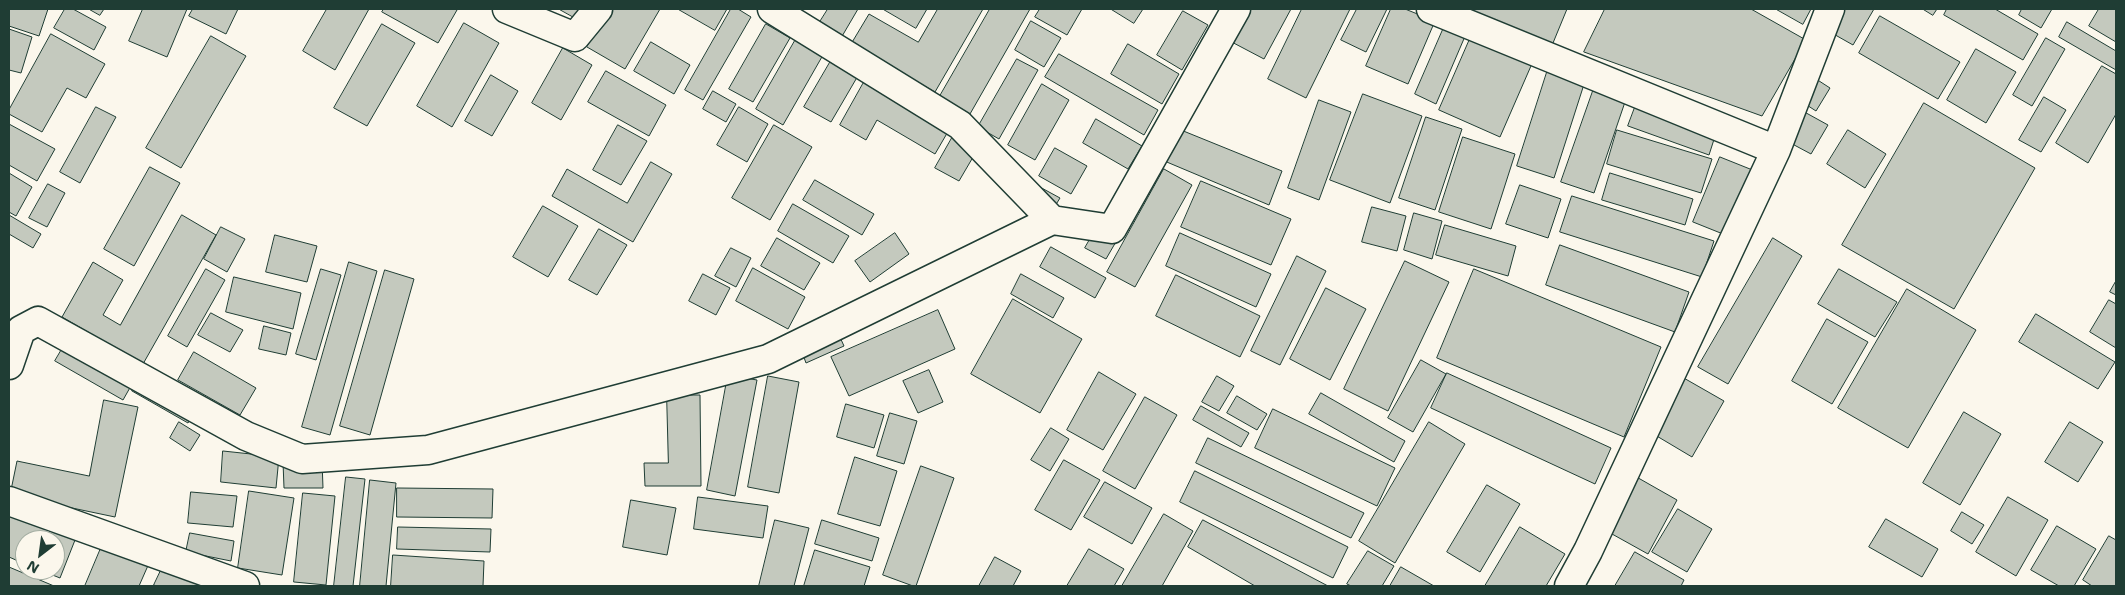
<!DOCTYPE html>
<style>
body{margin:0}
#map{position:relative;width:2125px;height:595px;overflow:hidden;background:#fbf7ec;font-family:"Shantell Sans",sans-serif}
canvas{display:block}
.frame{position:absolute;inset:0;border:10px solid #1f3d34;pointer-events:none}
.north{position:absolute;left:15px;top:530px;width:50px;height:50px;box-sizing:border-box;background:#fbf7ec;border:1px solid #a3ada2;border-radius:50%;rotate:210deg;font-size:14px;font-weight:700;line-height:20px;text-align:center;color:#1f3d34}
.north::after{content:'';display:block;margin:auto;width:18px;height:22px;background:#1f3d34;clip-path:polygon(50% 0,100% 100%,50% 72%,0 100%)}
</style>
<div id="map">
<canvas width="2125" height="595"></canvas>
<div class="frame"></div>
<div class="north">N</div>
</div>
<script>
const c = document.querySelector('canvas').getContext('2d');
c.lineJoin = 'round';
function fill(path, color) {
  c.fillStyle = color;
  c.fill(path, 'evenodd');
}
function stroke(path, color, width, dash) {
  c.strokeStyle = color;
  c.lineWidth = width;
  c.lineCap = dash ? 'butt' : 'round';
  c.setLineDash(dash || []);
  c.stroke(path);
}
const building = new Path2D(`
 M9 9H48L39 36 9 26Z
 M65 9H73L106 27 94 50 54 28Z
 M89 9H104L100 15Z
 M143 9H187L167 57 129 41Z
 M193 9H238L226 34 189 16Z
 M327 9H369L335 70 303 51Z
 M384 9H455L457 10 438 43 382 12Z
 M559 9H585L579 20Z
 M609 9H660L625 69 587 47Z
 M678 9H727L715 30Z
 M731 9H738L751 17 703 100 685 90Z
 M828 9H858L841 38 818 25Z
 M883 9H927L916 28Z
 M938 9H983L935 92 851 44 869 14 918 42Z
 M990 9H1030L966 121 936 103Z
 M1040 9H1082L1067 35 1035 17Z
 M1111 9H1143L1134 23Z
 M1243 9H1291L1264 59 1226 39Z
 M1302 9H1350L1306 98 1268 79Z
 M1357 9H1387L1366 52 1341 40Z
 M1391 9H1405L1435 21 1408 84 1366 66Z
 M1466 9H1567L1553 43Z
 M1605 9H1751L1806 40 1762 116 1584 52Z
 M1776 9H1811L1803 24Z
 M1844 9H1874L1853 45 1830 32Z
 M1923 9H1937L1933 15Z
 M1947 9H1995L2038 34 2023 60 1944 15Z
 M2022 9H2052L2041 28 2019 15Z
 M2099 9H2116V42L2089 26Z
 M1183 11 1208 25 1182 70 1157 55Z
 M1880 16 1960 62 1938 99 1859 53Z
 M1031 21 1061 38 1044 67 1015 50Z
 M2067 22 2116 51V70L2059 37Z
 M464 23 499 43 452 127 417 106Z
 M382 24 415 43 367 126 334 108Z
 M766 24 790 38 753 102 729 89Z
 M1445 25 1466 34 1436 104 1415 94Z
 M9 29 32 37 21 73 9 70Z
 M1473 32 1534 59 1500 137 1439 110Z
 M51 34 105 64 86 98 67 88 42 132 9 114V110Z
 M211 36 246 56 181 168 146 148Z
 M2046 38 2065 49 2032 106 2013 95Z
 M796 39 823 55 783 125 756 109Z
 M651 42 690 65 674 94 634 71Z
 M1128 44 1179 74 1162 104 1111 74Z
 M563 48 592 65 561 120 532 103Z
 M1976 49 2016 72 1986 123 1947 100Z
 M1059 54 1158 110 1144 135 1045 77Z
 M832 59 859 74 831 122 804 107Z
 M1017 59 1038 70 999 139 978 127Z
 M1549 66 1586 78 1554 178 1517 166Z
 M2102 66 2116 74V114L2088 163 2056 143Z
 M606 71 666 105 649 136 588 102Z
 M491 75 518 91 492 136 465 121Z
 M868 75 953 123 935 154 877 120 866 140 840 125Z
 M1813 77 1830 88 1816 111 1799 100Z
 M1042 84 1069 100 1035 160 1008 145Z
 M713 91 736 104 726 122 703 109Z
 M1593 91 1625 102 1594 193 1561 182Z
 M1363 94 1422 116 1390 203 1330 180Z
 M2044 97 2066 110 2041 152 2019 140Z
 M1319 100 1351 112 1319 200 1288 188Z
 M1637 102 1717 130 1709 155 1628 126Z
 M1924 103 2035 168 1954 309 1842 245Z
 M96 107 116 117 80 183 60 172Z
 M739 107 768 124 747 162 717 145Z
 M1799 109 1828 125 1811 154 1783 139Z
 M1426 117 1462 129 1435 210 1399 198Z
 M1096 119 1142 146 1128 169 1083 143Z
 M9 124 55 149 37 181 9 165Z
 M618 125 647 141 621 185 593 170Z
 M774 125 812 147 770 220 732 198Z
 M1176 128 1282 171 1269 205 1162 160Z
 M1617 130 1712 159 1701 193 1607 164Z
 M1848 130 1886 154 1865 188 1827 164Z
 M1463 137 1515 154 1491 229 1439 212Z
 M952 138 976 152 959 181 935 168Z
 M1055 148 1087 166 1071 194 1039 176Z
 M1720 157 1755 171 1728 236 1693 222Z
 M651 162 672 174 633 242 552 196 567 169 627 203Z
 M150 167 180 183 134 266 104 249Z
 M1164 169 1192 185 1135 287 1107 272Z
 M9 173 32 187 16 216 9 212Z
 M1610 173 1693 199 1685 225 1602 200Z
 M815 180 874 214 862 235 803 200Z
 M1027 180 1060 198 1052 211Z
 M1201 181 1291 219 1271 265 1181 227Z
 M48 184 65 193 47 227 29 218Z
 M1520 185 1561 199 1548 238 1506 224Z
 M1572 196 1714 241 1702 277 1560 232Z
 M793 204 849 236 833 263 778 231Z
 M543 206 578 226 548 277 513 257Z
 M1372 207 1406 216 1397 251 1362 242Z
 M1414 213 1442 221 1432 259 1404 250Z
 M9 215 41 234 33 248 9 234Z
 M182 215 216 235 143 364 62 317 93 262 123 280 103 315 120 325Z
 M1445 225 1516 246 1508 276 1436 255Z
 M221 227 245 239 227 272 204 259Z
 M599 229 627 245 597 295 569 280Z
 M1096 229 1117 240 1106 259 1085 248Z
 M895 233 909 254 870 282 855 261Z
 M1180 233 1271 274 1256 307 1166 266Z
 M275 235 317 246 307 282 266 272Z
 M777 238 820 263 804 290 761 266Z
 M1773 238 1802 256 1728 384 1698 367Z
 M1560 245 1689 292 1675 332 1546 285Z
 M1051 247 1106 278 1095 298 1040 267Z
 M731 248 751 258 736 287 715 276Z
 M1297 256 1326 271 1280 365 1251 351Z
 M1405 261 1449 282 1388 411 1344 389Z
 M349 262 377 271 330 435 302 427Z
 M753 268 805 297 788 329 736 301Z
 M206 269 225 280 187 347 168 336Z
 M321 269 341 275 316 360 296 354Z
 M1474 269 1661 347 1624 437 1437 358Z
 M1839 269 1897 302 1875 337 1818 304Z
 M385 270 414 279 370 435 340 426Z
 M703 274 730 288 716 315 689 301Z
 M1021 274 1064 298 1053 318 1011 294Z
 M1176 275 1260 316 1240 357 1156 316Z
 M234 277 301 293 293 329 226 312Z
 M2116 281V295L2110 292Z
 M1326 288 1366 309 1330 380 1290 359Z
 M1907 289 1976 330 1908 448 1838 408Z
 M1013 299 1082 339 1040 413 971 374Z
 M2109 300 2116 304V348L2090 332Z
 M938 310 955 349 849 396 831 357Z
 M211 313 243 330 230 352 198 335Z
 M2036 314 2115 362 2098 389 2019 342Z
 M1827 319 1868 342 1832 404 1792 381Z
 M264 326 291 333 286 355 259 349Z
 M839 335 844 346 806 363 802 352Z
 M68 339 136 377 123 400 55 361Z
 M194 352 256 388 240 415 178 380Z
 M1421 360 1446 374 1413 432 1388 418Z
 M929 370 943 402 918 413 903 381Z
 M1099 372 1136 394 1103 450 1067 430Z
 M1447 373 1611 448 1595 484 1431 408Z
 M728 375 757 380 735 496 707 490Z
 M768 376 799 382 779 493 748 487Z
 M1217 376 1234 386 1219 411 1202 402Z
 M1682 377 1724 401 1692 457 1650 432Z
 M139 379 195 411 188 423 132 391Z
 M1321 393 1405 441 1394 462 1309 414Z
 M667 395H700L701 486H645L644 463H668Z
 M1237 396 1267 414 1257 430 1227 413Z
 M1145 397 1177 415 1135 489 1103 471Z
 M104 400 138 407 115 517 10 495 17 461 89 476Z
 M846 404 884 415 874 448 837 437Z
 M1201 406 1249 433 1241 447 1193 420Z
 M1273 409 1395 468 1377 506 1255 448Z
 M1964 412 2001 434 1960 505 1923 483Z
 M890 413 917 421 904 464 877 456Z
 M179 422 200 435 190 451 170 438Z
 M1429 422 1465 444 1395 563 1359 541Z
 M2070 422 2103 442 2078 482 2045 462Z
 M1051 428 1069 439 1050 471 1031 460Z
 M1208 438 1364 513 1351 538 1196 463Z
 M223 451 279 457 276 488 221 482Z
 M855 457 897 471 880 526 838 514Z
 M1064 460 1100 480 1071 530 1035 510Z
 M322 461 323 488H284L283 462Z
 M921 466 954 478 916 586H913L883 575Z
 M1195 471 1348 547 1333 578 1180 502Z
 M1633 475 1677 500 1648 554 1603 529Z
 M346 477 365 479 353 586H334Z
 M370 480 396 483 386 586H360Z
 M1105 482 1152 508 1132 544 1084 517Z
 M1487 485 1520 504 1480 572 1447 552Z
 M397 488 493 489 492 518 397 517Z
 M249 491 294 498 282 575 238 568Z
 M191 492 237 496 233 527 188 523Z
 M303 493 335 496 326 585 294 582Z
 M698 497 768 506 763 538 694 529Z
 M2008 497 2048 520 2016 576 1976 552Z
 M631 500 676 508 667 555 623 547Z
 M9 507 77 535 60 578 40 570H55V540H25V564L9 557Z
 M1678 509 1712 529 1687 572 1652 552Z
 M1962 512 1984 525 1972 544 1951 531Z
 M1164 514 1193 531 1162 586H1122Z
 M1886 519 1938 549 1922 577 1869 547Z
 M775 520 809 528 794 586H759Z
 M822 520 879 538 872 561 815 544Z
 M1203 520 1328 586H1255L1188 547Z
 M2057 526 2096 549 2074 586H2059L2031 570Z
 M398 527 491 529 490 552 397 549Z
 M1520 527 1565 554 1546 586H1485Z
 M190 533 234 541 231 561 186 552Z
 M2109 536 2116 540V586H2092L2083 580Z
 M104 541 150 561 139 586H85Z
 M1089 549 1124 569 1114 586H1067Z
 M815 550 870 567 864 586H804Z
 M1368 551 1394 566 1382 586H1351L1347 584Z
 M1635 552 1684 580 1681 586H1615Z
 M393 555 484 561 483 586H391Z
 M995 557 1021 571 1013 586H979Z
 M164 564 201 583 199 586H157L154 585Z
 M9 567 54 586H9Z
 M1401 567 1434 586H1390Z`);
fill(building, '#c4c9be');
stroke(building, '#1f3d34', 1);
const minor = new Path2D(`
 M507 9 575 37 598 9
 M772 9 960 125 1052 220 1112 229 1236 9
 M1431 9 1776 150
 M9 365 21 330 38 321 246 436 302 459 428 450 768 359 1052 220
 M9 501 245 586
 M1569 586 1588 551 1776 150 1830 9`);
stroke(minor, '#1f3d34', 31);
stroke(minor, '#fbf7ec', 28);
</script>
